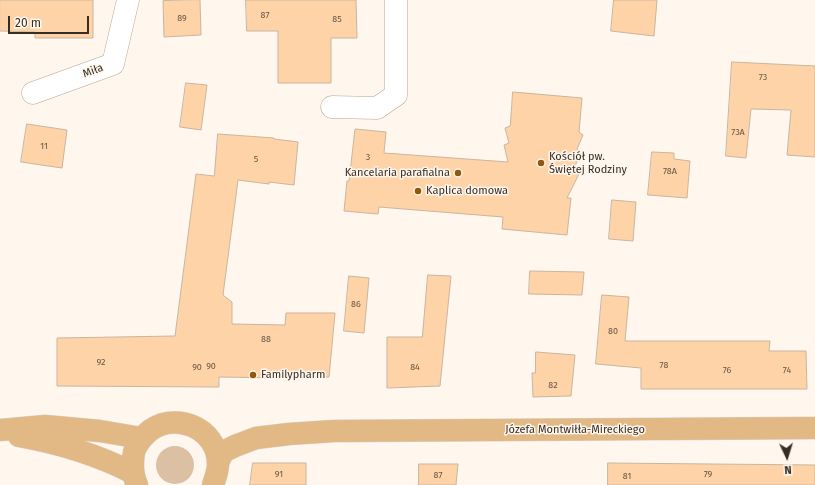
<!DOCTYPE html>
<meta charset="utf-8">
<style>
body{margin:0}
#map{position:relative;width:815px;height:485px;overflow:hidden;background:#fff6ed;font-family:"Fira Sans",sans-serif}
canvas{display:block}
.north{position:absolute;left:767px;top:437px;width:40px;height:40px;-webkit-text-stroke:3px #fff6ed;paint-order:stroke;rotate:176deg;font-size:11px;font-weight:700;line-height:16px;text-align:center;color:#362e25}
.north::after{content:'';display:block;margin:auto;width:14px;height:18px;background:#362e25;clip-path:polygon(50% 0,100% 100%,50% 72%,0 100%)}
.scale{position:absolute;left:8px;top:16px;width:81px;height:18px;box-sizing:border-box;border:2px solid #362e25;border-top:0;padding-left:5px;font-size:12px;line-height:14px;white-space:nowrap;color:#362e25;-webkit-text-stroke:3px #fff6ed;paint-order:stroke}
</style>
<div id="map">
<canvas width="815" height="485"></canvas>
<div class="north">N</div>
<div class="scale">20 m</div>
</div>
<script>
const c = document.querySelector('canvas').getContext('2d');
c.lineJoin = 'round';
function fill(path, color) {
  c.fillStyle = color;
  c.fill(path, 'evenodd');
}
function stroke(path, color, width, dash) {
  c.strokeStyle = color;
  c.lineWidth = width;
  c.lineCap = dash ? 'butt' : 'round';
  c.setLineDash(dash || []);
  c.stroke(path);
}
function label(font, color, halo, rows, align = 'center') {
  c.font = font + ' "Fira Sans",sans-serif';
  c.lineWidth = 3;
  c.setLineDash([]);
  c.textBaseline = 'middle';
  c.strokeStyle = halo;
  c.fillStyle = color;
  for (const [text, x, y, turn = 0] of rows) {
    c.save();
    c.translate(x, y);
    c.rotate((+turn || 0) * Math.PI / 180);
    c.textAlign = isNaN(turn) ? turn : align;
    if (halo) c.strokeText(text, 0, 0);
    c.fillText(text, 0, 0);
    c.restore();
  }
}
fill(new Path2D(`
 M156 465a19 19 0 1 1 38 0a19 19 0 1 1-38 0Z`), '#dbc0a4');
const building = new Path2D(`
 M0 0H93V38H35V32L0 31Z
 M200 0 201 35 164 37 163 1Z
 M246 0H356L357 38H331V83H278V31H247Z
 M614 0H657L654 36 611 31Z
 M732 62 815 66V157L787 155 791 110 751 109 746 158 726 156Z
 M186 83 207 85 201 130 180 127Z
 M513 92 582 98 579 132 583 135 577 149 581 153 574 168 580 172 567 198H571L567 235 502 229 503 217 379 207 378 214 344 211 347 181H349L355 129 386 132 384 153 508 162 504 145 509 143 505 128 510 126Z
 M27 124 67 130 62 168 21 162Z
 M218 134 274 138V139L298 142 294 185 269 182V184L238 180 223 295 232 302V324L285 325 286 313H335L329 377 280 378 219 377V387L57 386V338L175 336 196 174 214 176Z
 M652 152 674 153V159L690 161 687 198 648 195Z
 M612 200 636 202 633 241 609 239Z
 M530 271 584 272 582 295 529 294Z
 M428 275 451 276 440 386 387 388V337H422Z
 M349 276 369 278 364 333 344 331Z
 M602 295 629 297 625 341H770L769 351H806L807 389H641V368L596 364Z
 M536 352 575 355 571 396 533 397 532 373H535Z
 M253 463H306V485H250Z
 M608 463 815 465V485H608Z
 M419 464H458L456 485H419Z`);
fill(building, '#fed3a7');
stroke(building, '#cab59f', 1);
const minor = new Path2D(`
 M33 93 113 64 128 0
 M332 107 377 108 396 95V0`);
const major = new Path2D(`
 M0 430 45 426 100 431 141 438
 M19 436C58 443 98 455 133 473
 M218 463 223 452 235 446 256 438 289 434 334 431 815 428
 M137 485C132 474 132 464 134 452 136 445 141 439 146 434 172 409 218 427 218 464 218 472 215 478 213 485`);
stroke(minor, '#baa590', 23);
stroke(major, '#d7d5d3', 23);
stroke(minor, '#fff', 22);
stroke(major, '#e2b884', 22);
for (const [x, y, r, color] of [
 [541,163,4,"#90590e"],
 [458,173,4,"#90590e"],
 [418,191,4,"#90590e"],
 [253,375,4,"#90590e"]
]) {
  const dot = new Path2D();
  dot.arc(x, y, r, 0, 2 * Math.PI);
  c.fillStyle = color;
  c.fill(dot);
  stroke(dot, '#fff6ed', 1.5);
}
label('9px', '#685746', null, [
 ["87",265,15],
 ["89",182,18],
 ["85",337,19],
 ["73",763,77],
 ["73A",738,132],
 ["11",44,146],
 ["3",368,157],
 ["5",256,159],
 ["78A",670,171],
 ["86",356,304],
 ["80",613,331],
 ["88",266,339],
 ["92",101,362],
 ["78",664,365],
 ["90",211,366],
 ["90",197,367],
 ["84",415,367],
 ["76",727,370],
 ["74",787,370],
 ["82",553,385],
 ["91",279,474],
 ["79",708,474],
 ["87",438,475],
 ["81",627,476]
]);
label('11px', '#362e25', '#fff6ed', [
 ["Miła",93,71,-20],
 ["Józefa Montwiłła-Mireckiego",575,430]
]);
label('11px', '#362e25', '#fff6ed', [
 ["Kościół pw.",549,157],
 ["Świętej Rodziny",549,170],
 ["Kancelaria parafialna",450,173,"right"],
 ["Kaplica domowa",426,191],
 ["Familypharm",261,375]
], 'left');
</script>
